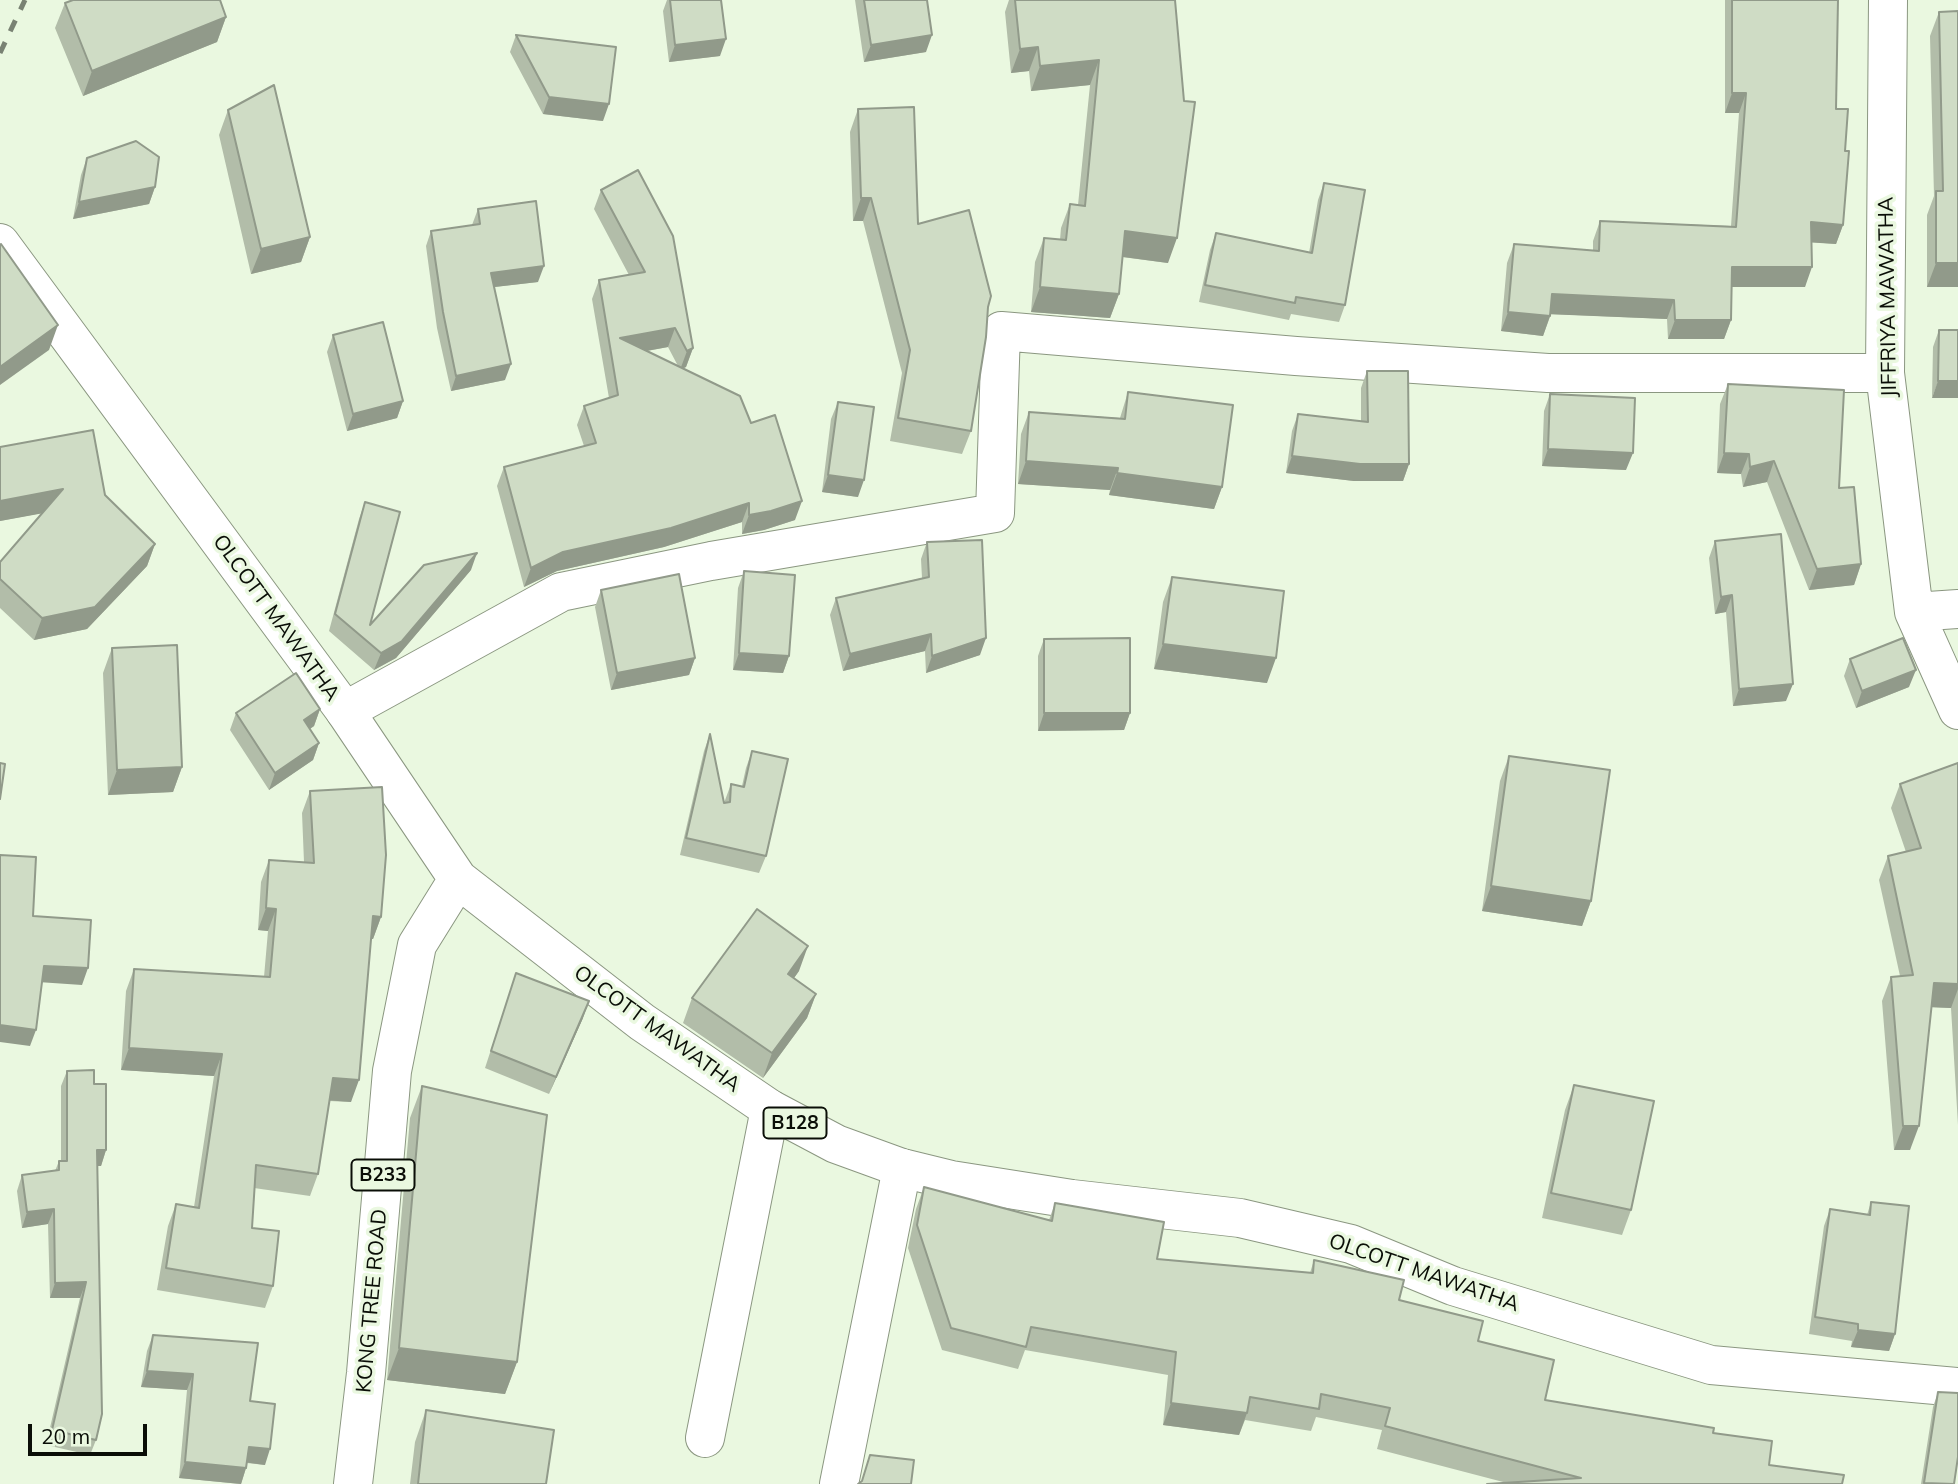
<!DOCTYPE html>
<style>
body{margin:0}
#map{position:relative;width:1958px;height:1484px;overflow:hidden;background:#eaf8e0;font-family:Mulish,sans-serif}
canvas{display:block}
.scale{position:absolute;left:28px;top:1424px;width:119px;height:32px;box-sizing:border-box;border:4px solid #0a0e07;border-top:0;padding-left:9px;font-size:21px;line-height:24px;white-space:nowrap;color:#0a0e07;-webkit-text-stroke:5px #eaf8e0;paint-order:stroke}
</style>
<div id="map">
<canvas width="1958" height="1484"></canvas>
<div class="scale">20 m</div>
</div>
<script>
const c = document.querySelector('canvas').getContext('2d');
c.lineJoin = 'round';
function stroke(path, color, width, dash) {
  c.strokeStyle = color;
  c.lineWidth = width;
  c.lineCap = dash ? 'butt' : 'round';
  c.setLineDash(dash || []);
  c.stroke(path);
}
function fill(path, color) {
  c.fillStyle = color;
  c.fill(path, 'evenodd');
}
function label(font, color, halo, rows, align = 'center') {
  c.font = font + ' Mulish,sans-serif';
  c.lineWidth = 7;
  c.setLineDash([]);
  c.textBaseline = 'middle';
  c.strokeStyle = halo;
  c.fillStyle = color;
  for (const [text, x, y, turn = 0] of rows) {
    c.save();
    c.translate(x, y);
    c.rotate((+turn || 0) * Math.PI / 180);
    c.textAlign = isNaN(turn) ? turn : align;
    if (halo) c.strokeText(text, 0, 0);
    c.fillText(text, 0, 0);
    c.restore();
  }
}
const minor = new Path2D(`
 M1888 0 1885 373 1914 612 1958 710
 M1914 612 1958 609
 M345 711 561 592 711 561 995 513 1001 331 1296 356 1548 373H1885
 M705 1438 770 1109
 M839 1484 902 1168`);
const major = new Path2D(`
 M0 243 345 711 458 879 642 1022 770 1109 836 1144 902 1168 951 1180 1072 1199 1240 1218 1351 1244 1453 1286 1711 1365 1958 1387
 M353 1484 366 1373 392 1071 417 945 458 879`);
stroke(minor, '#8b9781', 40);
stroke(major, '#8b9781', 40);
stroke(minor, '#fff', 38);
stroke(major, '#fff', 38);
stroke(new Path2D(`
 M0 53 25 0`), '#798273', 5, [12, 12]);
fill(new Path2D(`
 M667 0H721L720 56 669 62 663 11Z
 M855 0H927L926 52 864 62Z
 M1009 0H1175L1168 263 1122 257 1119 294 1110 318 1031 312 1035 262 1044 238 1060 240 1061 228 1070 204 1078 205 1090 85 1031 91 1029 71 1011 73 1005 12Z
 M1725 0H1838L1836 109 1845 151 1843 225 1836 244 1811 242 1805 287H1731V320L1724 339H1668L1667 319 1551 314 1543 336 1501 331 1507 263 1514 244 1593 251V241L1600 221 1731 226 1739 113H1725Z
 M65 3 226 17 217 42 83 96 55 28Z
 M1939 12 1958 287H1927V215L1934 196 1930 36Z
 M516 35 603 121 543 114 510 52Z
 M858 109 918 224 988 307 971 431 962 454 890 441 902 373 863 221H853L850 132Z
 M228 110 310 237 301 262 251 274 219 135Z
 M87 158 155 187 149 204 73 219 81 175Z
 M1324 183 1345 305 1339 322 1291 314 1289 320 1199 302 1210 250 1216 233 1309 253 1318 200Z
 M601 190 693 348 686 367 683 368 751 423 795 520 764 530 742 534V522L664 547 557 571 524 587 497 486 504 467 584 446 577 425 584 406 609 398 592 299 599 280 629 275 594 209ZM668 347 678 366 647 351Z
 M478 209 538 282 494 287 505 380 451 391 437 328 426 246 431 231 472 225Z
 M1939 330H1958L1932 398 1933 347Z
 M333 335 403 401 397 418 347 431 327 352Z
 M1367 371 1409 464 1403 481H1354L1286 473 1292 431 1298 414 1361 421V388Z
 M1728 384 1839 488 1861 564 1854 585 1809 590 1767 482 1743 487 1741 474 1717 473 1720 404Z
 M1128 392 1222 487 1214 509 1109 495 1110 490 1018 484 1021 434 1029 412 1120 418Z
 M1550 394 1626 470 1542 466 1544 411Z
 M838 402 858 497 822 492 831 419Z
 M0 447 105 495 155 544 147 566 87 629 34 640 0 608V562L42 513 0 521Z
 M365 502 370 625 471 570 396 658 374 670 329 631 359 519Z
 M1715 541 1786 701 1733 706 1726 612 1715 614 1709 558Z
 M927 542 980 655 926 673 925 651 843 671 830 615 836 598 922 578 921 559Z
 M744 571 789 656 783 673 733 670 738 588Z
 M1172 577 1267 683 1154 669 1163 602Z
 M601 590 695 658 689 675 611 690 595 607Z
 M1044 639 1130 713 1124 730 1038 731V656Z
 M112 648 182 767 173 792 108 795 103 673Z
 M1850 659 1909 687 1856 708 1844 676Z
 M320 709 314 726 310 729 319 743 313 760 269 790 230 730 236 713Z
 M710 734 724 803 731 784 742 786 746 768 752 751 766 856 759 873 680 855 704 751Z
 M1509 756 1591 901 1582 926 1482 911 1500 781Z
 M1958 763V1125L1951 1008 1932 1007 1910 1150H1894L1882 1001 1891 977 1900 976 1879 880 1888 856 1906 852 1891 808 1900 784Z
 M310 791 381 917 373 939H371L351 1102 329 1101 318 1174 310 1196 254 1188 252 1228 273 1286 265 1308 157 1290 168 1226 176 1204 194 1207 214 1076 121 1070 126 991 134 969 264 977 268 931 258 930 261 882 269 860 304 862 302 813Z
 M799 971 794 978 816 994 807 1018 763 1078 683 1023 692 998Z
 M516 973 583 1018 549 1094 485 1068Z
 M67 1071 94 1084 106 1150 101 1166H97L96 1440 90 1455 46 1445 80 1298H50L48 1224 22 1228 17 1191 22 1175 55 1171 59 1161H61V1086Z
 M1574 1085 1631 1210 1622 1235 1542 1218 1565 1110Z
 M422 1086 517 1362 505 1394 387 1380 410 1118Z
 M924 1187 1049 1220 1055 1203 1157 1259 1310 1273 1314 1260 1399 1300 1478 1341 1545 1400 1713 1433 1769 1465 1507 1483 1377 1449 1382 1430 1316 1417 1311 1431 1245 1420 1239 1435 1163 1425 1168 1375 1025 1350 1018 1369 942 1350 908 1248 916 1209Z
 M1871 1202 1895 1334 1889 1351 1851 1347 1852 1341 1809 1334 1824 1226 1830 1209 1867 1215Z
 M153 1335 250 1401 265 1465 247 1463 246 1468 241 1484 179 1478 187 1390 141 1387 147 1351Z
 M1938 1392 1954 1484H1921L1933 1407Z
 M426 1410 546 1484H410L415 1442Z`), '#b2bda9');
fill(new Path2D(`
 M226 17 217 42 83 96 92 71Z
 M932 35 926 52 864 62 871 45Z
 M726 39 720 56 669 62 675 45Z
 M1038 47 1029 71 1011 73 1020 49Z
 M1099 60 1090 85 1031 91 1040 66Z
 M1732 93H1746L1739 113H1725Z
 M549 97 609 104 603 121 543 114Z
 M155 187 149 204 73 219 79 202Z
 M861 198H871L863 221H853Z
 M1811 222 1843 225 1836 244 1804 242Z
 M1125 231 1177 238 1168 263 1116 256Z
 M310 237 301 262 251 274 261 249Z
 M1936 263H1958V287H1927Z
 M544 266 538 282 486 288 491 273Z
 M1732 267H1812L1805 287H1725Z
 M1040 287 1119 294 1110 318 1031 312Z
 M1552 294 1674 300 1667 319 1545 314Z
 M1508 312 1550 316 1543 336 1501 331Z
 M1675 320H1731L1724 339H1668Z
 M58 325 49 350 0 385V367Z
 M675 328 668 347 613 357 620 338Z
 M693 348 686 367 680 370 687 351Z
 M511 364 505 380 451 391 456 376Z
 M1938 381H1958V398H1932Z
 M403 401 397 418 347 431 353 414Z
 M1548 449 1633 453 1626 470 1542 466Z
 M1724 453 1749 454 1741 474 1717 473Z
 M1292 456 1409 464 1403 481H1354L1286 473Z
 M1026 461 1118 468 1110 490 1018 484Z
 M1774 461 1767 482 1743 487 1750 467Z
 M1117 473 1222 487 1214 509 1109 495Z
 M828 475 864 480 858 497 822 492Z
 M63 489 55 511 0 521V501Z
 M802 501 795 520 764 530 742 534 749 515Z
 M749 503 742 522 664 547 557 571 524 587 531 568 563 552Z
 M155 544 147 566 87 629 34 640 42 618Z
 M477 553 471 570 396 658 374 670 381 653Z
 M1861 564 1854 585 1809 590 1817 569Z
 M1732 595 1726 612 1715 614 1721 597Z
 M931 634 925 651 843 671 850 654Z
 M986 638 980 655 926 673 932 656Z
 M1163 644 1276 658 1267 683 1154 669Z
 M739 653 789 656 783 673 733 670Z
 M695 658 689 675 611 690 617 673Z
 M1916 670 1909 687 1856 708 1862 691Z
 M1793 684 1786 701 1733 706 1739 689Z
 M320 709 314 726 298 737 304 720Z
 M1044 713H1130L1124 730 1038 731Z
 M319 743 313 760 269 790 275 773Z
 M182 767 173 792 108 795 117 770Z
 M1491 886 1591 901 1582 926 1482 911Z
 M266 908 276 909 268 931 258 930Z
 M373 916 381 917 373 939 365 938Z
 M808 946 799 971 779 999 788 974Z
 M44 966 88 968 82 985 38 982Z
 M1934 983 1958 984V989L1951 1008 1926 1007Z
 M816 994 807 1018 763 1078 772 1053Z
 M589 1001 583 1018 549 1094 556 1077Z
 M0 1025 36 1030 30 1046 0 1042Z
 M129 1048 222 1054 214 1076 121 1070Z
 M333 1078 359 1080 351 1102 325 1100Z
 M1903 1126H1919L1910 1150H1894Z
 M97 1150H106L101 1166H91Z
 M54 1209 48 1224 22 1228 27 1212Z
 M86 1282 80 1298H50L55 1283Z
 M1858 1330 1895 1334 1889 1351 1851 1347Z
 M399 1348 517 1362 505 1394 387 1380Z
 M147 1371 193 1374 187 1390 141 1387Z
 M1171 1403 1247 1413 1239 1435 1163 1425Z
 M249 1447 270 1449 265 1465 243 1462Z
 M185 1462 246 1468 241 1484 179 1478Z`), '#919a8a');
const building = new Path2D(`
 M73 0H220L226 17 92 71 65 3Z
 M670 0H721L726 39 675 45Z
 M864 0H927L932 35 871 45Z
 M1015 0H1175L1184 101 1195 102 1177 238 1125 231 1119 294 1040 287 1044 238 1066 240 1070 204 1085 206 1099 60 1040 66 1038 47 1020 49Z
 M1732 0H1838L1836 109H1848L1845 151H1849L1843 225 1811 222 1812 267H1732L1731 320H1675L1674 300 1552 294 1550 316 1508 312 1514 244 1599 251 1600 221 1736 227 1746 93H1732Z
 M1958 11V263H1936V191H1943L1939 12Z
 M516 35 616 47 609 104 549 97Z
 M274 85 310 237 261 249 228 110Z
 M914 107 918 224 969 210 991 296 988 307 986 337 971 431 898 418 910 350 871 198H861L858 109Z
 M136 141 159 157 155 187 79 202 87 158Z
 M638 170 673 236 693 348 687 351 675 328 620 338 740 396 751 423 775 415 802 501 771 511 749 515V503L671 528 563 552 531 568 504 467 596 443 584 406 618 395 599 280 645 272 601 190Z
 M1324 183 1365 190 1345 305 1296 297 1295 303 1205 285 1216 233 1312 253Z
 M536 201 544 266 491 273 511 364 456 376 443 312 431 231 480 224 478 209Z
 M1 244 58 325 0 367V245Z
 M383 322 403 401 353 414 333 335Z
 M1939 330H1958V381H1938Z
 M1367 371H1408L1409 464H1360L1292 456 1298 414 1368 422Z
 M1728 384 1844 390 1839 488 1854 487 1861 564 1817 569 1774 461 1750 467 1749 454 1724 453Z
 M1128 392 1233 405 1222 487 1117 473 1118 468 1026 461 1029 412 1125 419Z
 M1550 394 1635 398 1633 453 1548 449Z
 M838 402 874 407 864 480 828 475Z
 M93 430 105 495 155 544 95 607 42 618 0 579V562L63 489 0 501V447Z
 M365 502 400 512 370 625 424 565 477 553 402 641 381 653 335 614Z
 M1781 534 1793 684 1739 689 1732 595 1721 597 1715 541Z
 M982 540 986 638 932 656 931 634 850 654 836 598 929 577 927 542Z
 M744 571 795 575 789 656 739 653Z
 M679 574 695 658 617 673 601 590Z
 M1172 577 1284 591 1276 658 1163 644Z
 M1130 638V713H1044V639Z
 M1903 638 1916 670 1862 691 1850 659Z
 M177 645 182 767 117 770 112 648Z
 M296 673 320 709 304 720 319 743 275 773 236 713Z
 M710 734 724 803 730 802 731 784 744 787 752 751 788 759 766 856 686 838Z
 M1509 756 1610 770 1591 901 1491 886Z
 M0 763 5 764 0 799Z
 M1958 763V984L1934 983 1919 1126H1903L1891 977 1913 975 1888 856 1921 848 1900 784Z
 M382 787 386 855 381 917 373 916 359 1080 333 1078 318 1174 256 1165 252 1228 279 1231 273 1286 166 1268 176 1204 199 1208 222 1054 129 1048 134 969 270 977 276 909 266 908 269 860 314 863 310 791Z
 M0 855 36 857 33 916 91 920 88 968 44 966 36 1030 0 1025Z
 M757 909 808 946 788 974 816 994 772 1053 692 998Z
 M516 973 589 1001 556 1077 491 1051Z
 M94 1070V1084H106V1150H97L102 1414 96 1440 52 1430 86 1282 55 1283 54 1209 27 1212 22 1175 59 1170V1161H67V1071Z
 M1574 1085 1654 1101 1631 1210 1551 1193Z
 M422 1086 547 1115 517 1362 399 1348Z
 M924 1187 1052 1221 1055 1203 1164 1222 1157 1259 1313 1273 1314 1260 1404 1280 1399 1300 1483 1321 1478 1341 1554 1360 1545 1400 1714 1428 1713 1433 1772 1441 1769 1465 1844 1475 1842 1484H1487L1581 1478 1385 1426 1390 1408 1321 1394 1319 1409 1250 1397 1247 1413 1171 1403 1176 1352 1031 1327 1026 1347 951 1328 917 1225Z
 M1871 1202 1909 1206 1895 1334 1858 1330V1324L1815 1317 1830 1209 1870 1215Z
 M153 1335 258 1343 250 1401 275 1404 270 1449 249 1447 246 1468 185 1462 193 1374 147 1371Z
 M1938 1392 1958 1393V1457L1954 1484 1924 1483Z
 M426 1410 554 1430 546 1484H418Z
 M870 1455 914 1460 911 1484H858L862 1481Z`);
fill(building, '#cfdcc5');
stroke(building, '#919a8a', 2);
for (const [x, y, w] of [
 [795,1123,63],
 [383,1175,63]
]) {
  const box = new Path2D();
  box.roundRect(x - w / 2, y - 15.5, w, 31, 5);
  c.fillStyle = '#eaf8e0';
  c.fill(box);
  stroke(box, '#0a0e07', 2);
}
label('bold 19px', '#0a0e07', null, [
 ["B128",795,1123],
 ["B233",383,1175]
]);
label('21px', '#0a0e07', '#eaf8e0', [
 ["JIFFRIYA MAWATHA",1888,297,-91],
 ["OLCOTT MAWATHA",276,618,54],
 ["OLCOTT MAWATHA",657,1029,36],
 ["OLCOTT MAWATHA",1424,1273,19],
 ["KONG TREE ROAD",372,1301,-85]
]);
</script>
